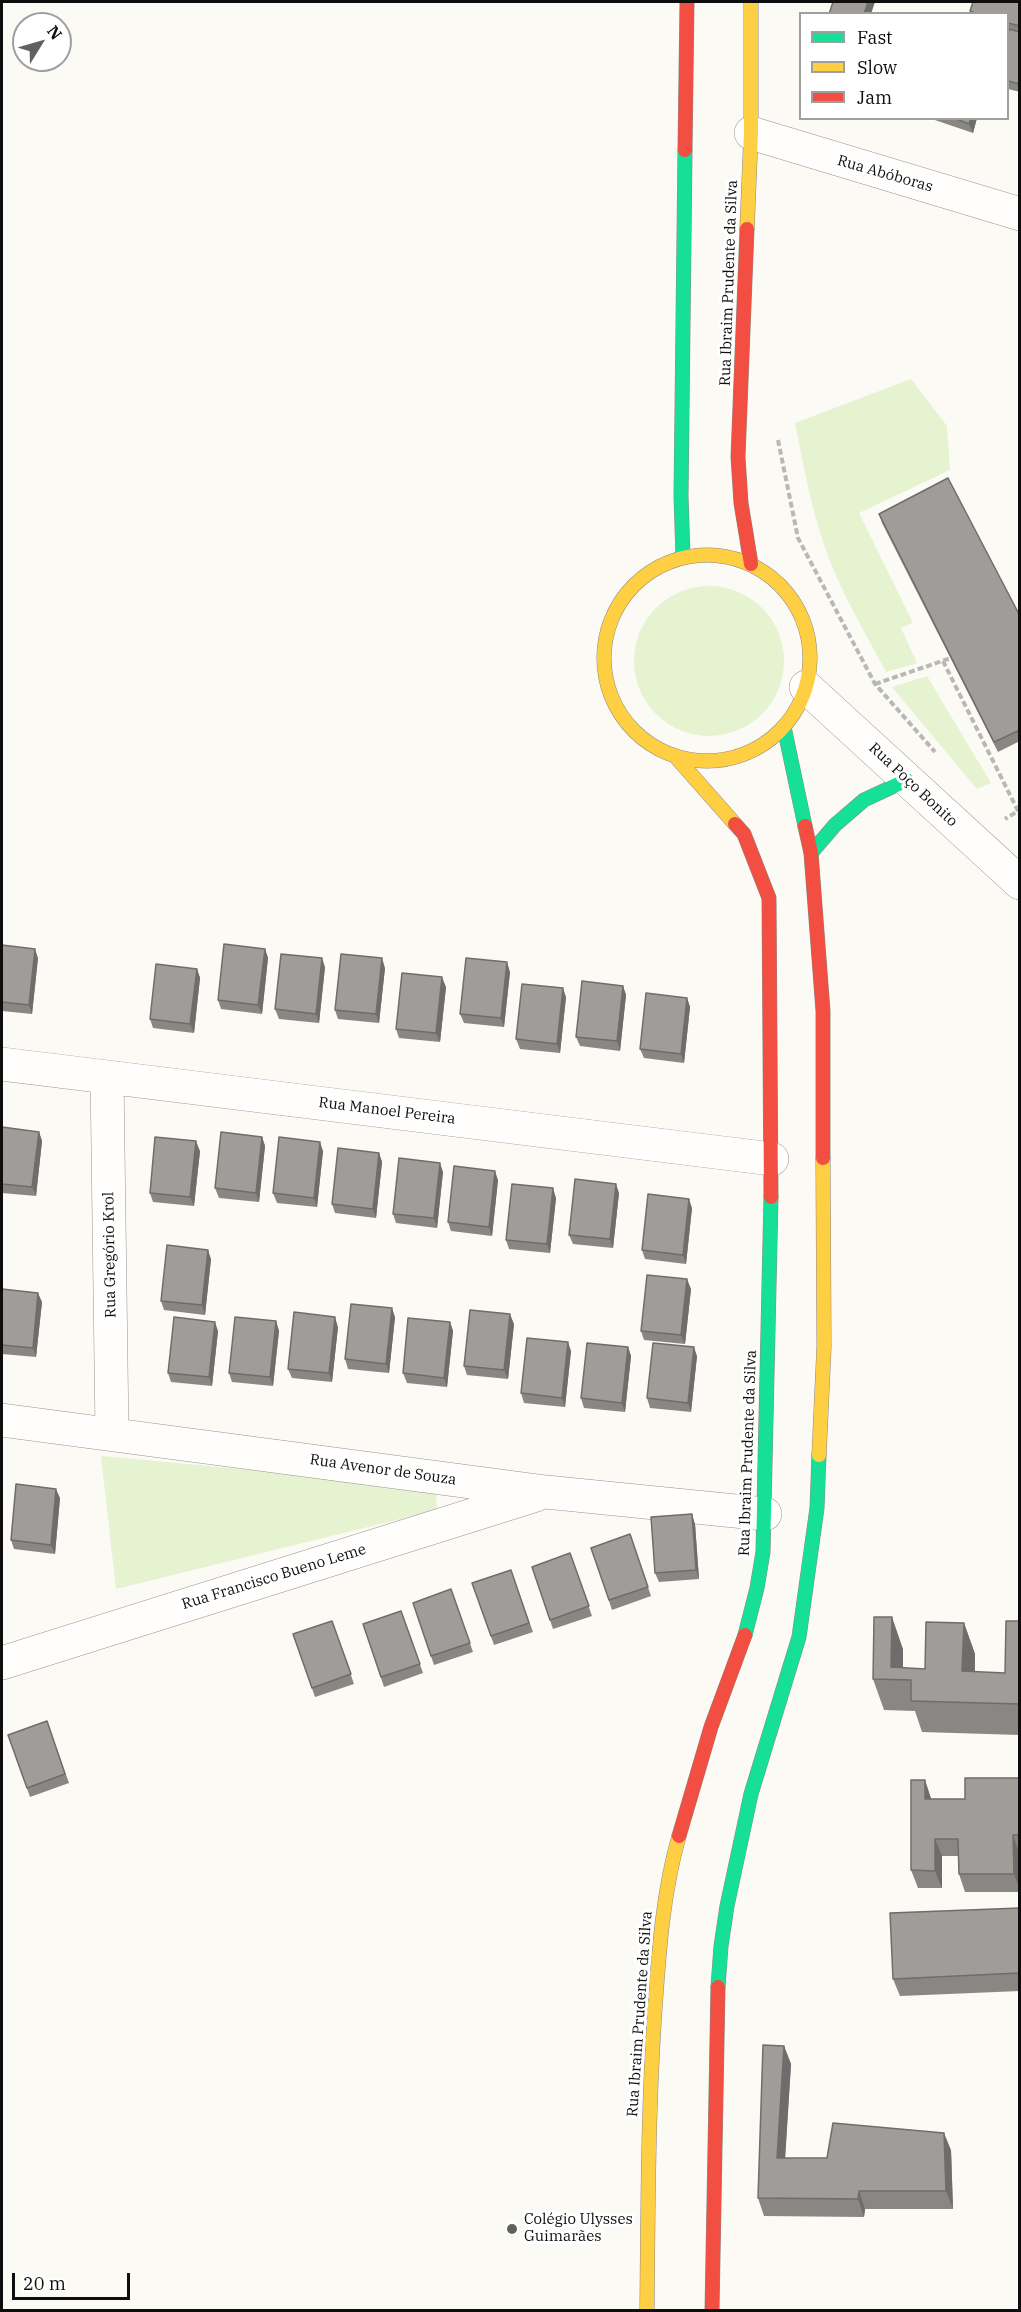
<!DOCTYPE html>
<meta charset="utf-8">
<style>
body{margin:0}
#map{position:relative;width:1021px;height:2312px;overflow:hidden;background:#fcfaf4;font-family:"IBM Plex Serif",serif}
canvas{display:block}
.frame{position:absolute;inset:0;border:3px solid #0e0e0e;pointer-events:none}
.legend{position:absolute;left:799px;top:12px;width:210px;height:108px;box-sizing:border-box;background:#fff;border:2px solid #9f9f9f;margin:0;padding:8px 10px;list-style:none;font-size:18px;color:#0e0e0e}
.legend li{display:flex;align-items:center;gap:12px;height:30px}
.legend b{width:30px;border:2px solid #9f9f9f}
.north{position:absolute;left:12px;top:12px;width:60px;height:60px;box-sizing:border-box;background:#fff;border:2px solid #9f9f9f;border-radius:50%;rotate:53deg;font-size:16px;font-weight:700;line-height:24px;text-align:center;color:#0e0e0e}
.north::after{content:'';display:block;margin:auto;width:21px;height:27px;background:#61615e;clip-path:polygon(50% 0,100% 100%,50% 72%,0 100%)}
.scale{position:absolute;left:12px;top:2273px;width:118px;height:27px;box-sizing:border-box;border:3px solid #0e0e0e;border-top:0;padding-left:8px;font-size:18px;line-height:21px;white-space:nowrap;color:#0e0e0e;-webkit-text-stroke:4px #fff;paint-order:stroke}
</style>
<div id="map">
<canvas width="1021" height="2312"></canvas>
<div class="frame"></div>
<ul class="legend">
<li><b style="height:8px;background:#16e098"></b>Fast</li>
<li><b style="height:8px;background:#ffcf43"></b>Slow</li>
<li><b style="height:8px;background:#f24e42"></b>Jam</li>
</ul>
<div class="north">N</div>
<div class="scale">20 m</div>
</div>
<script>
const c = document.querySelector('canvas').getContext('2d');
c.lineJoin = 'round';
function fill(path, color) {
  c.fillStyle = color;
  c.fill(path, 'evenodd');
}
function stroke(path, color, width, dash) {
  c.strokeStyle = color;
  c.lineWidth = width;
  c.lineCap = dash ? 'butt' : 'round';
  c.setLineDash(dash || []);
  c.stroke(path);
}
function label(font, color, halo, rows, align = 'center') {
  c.font = font + ' "IBM Plex Serif",serif';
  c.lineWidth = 6;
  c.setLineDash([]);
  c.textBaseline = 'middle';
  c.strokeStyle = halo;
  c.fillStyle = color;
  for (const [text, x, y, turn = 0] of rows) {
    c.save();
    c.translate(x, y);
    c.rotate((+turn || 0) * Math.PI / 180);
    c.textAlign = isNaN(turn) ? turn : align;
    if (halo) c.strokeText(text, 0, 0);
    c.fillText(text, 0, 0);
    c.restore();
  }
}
fill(new Path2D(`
 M911 379 947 426 950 470 859 513 913 623 901 628 917 663 886 672C863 628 835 583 821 535 809 499 803 461 795 423Z
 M634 661a75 75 0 1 1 150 0a75 75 0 1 1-150 0Z
 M927 676 991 783 977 789 892 687Z
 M101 1456 436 1487 437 1510 116 1589Z`), '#e5f3d1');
const street = new Path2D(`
 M751 133 1020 214
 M806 687 1020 883
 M2 1064 772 1159
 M107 1077 112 1433
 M2 1420 546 1492 765 1514
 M2 1663 536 1495`);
const fast = new Path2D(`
 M683 557 681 496 685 150
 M784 727 805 826
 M811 853 835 825 864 800 907 780
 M745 1635 757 1588 763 1552 771 1197
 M718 1987 721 1946 727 1906 751 1794 799 1637 817 1508 819 1455`);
const slow = new Path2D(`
 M747 229 751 133V2
 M604 658a103 103 0 1 1 206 0a103 103 0 1 1-206 0Z
 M675 756 735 824
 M819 1455 824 1347 823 1158
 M647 2310C648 2209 648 2108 655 2008 659 1950 663 1892 679 1836`);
const jam = new Path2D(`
 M685 150 687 2
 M747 229 738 457 741 503 751 564
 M735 824 744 834 769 898 771 1197
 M805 826 811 853 823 1011V1158
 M679 1836 711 1727 745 1635
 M712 2310 718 1987`);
stroke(street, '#959492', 34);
stroke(fast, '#8c8b88', 15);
stroke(slow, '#8c8b88', 15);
stroke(jam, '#8c8b88', 15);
stroke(new Path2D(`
 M778 440 798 538 875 684 935 752
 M943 661 1018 811 1005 819
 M875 684 951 658`), '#b8b8b7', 4, [6, 3]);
stroke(street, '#fffefd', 33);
stroke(fast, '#16e098', 14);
stroke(slow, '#ffcf43', 14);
stroke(jam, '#f24e42', 14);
fill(new Path2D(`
 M1020 2V92L1008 89V36L1009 31H1008V14H971L970 11Z
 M929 118H977L973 133Z
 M879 514 1020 616V741L998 752 882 523Z
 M2 945 38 958 32 1014 2 1011Z
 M265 949 268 958 262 1014 221 1009 218 1000Z
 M325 967 319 1023 279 1019 275 1009Z
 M385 968 379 1023 338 1019 335 1010Z
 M197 969 200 978 194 1033 153 1028 150 1019Z
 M510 972 504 1027 464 1023 460 1014Z
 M623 986 626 995 620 1051 580 1046 576 1037Z
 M446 987 440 1042 399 1038 396 1029Z
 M566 997 560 1053 520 1049 516 1039Z
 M687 998 690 1007 684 1063 644 1058 640 1049Z
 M2 1127 39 1132 42 1141 36 1196 2 1193Z
 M262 1137 265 1146 259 1202 219 1198 215 1188Z
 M200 1151 194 1206 153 1202 150 1193Z
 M323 1151 317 1207 277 1203 273 1193Z
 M379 1153 382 1162 376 1218 335 1213 332 1204Z
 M443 1172 437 1228 396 1223 393 1214Z
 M498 1180 492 1236 451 1231 448 1222Z
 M619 1193 613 1248 573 1244 569 1235Z
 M556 1198 550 1253 509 1249 506 1240Z
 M692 1208 686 1264 645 1259 642 1250Z
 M211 1259 205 1315 164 1310 161 1301Z
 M2 1289 42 1302 36 1357 2 1354Z
 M691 1289 685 1344 644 1340 641 1331Z
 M395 1317 389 1373 348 1369 345 1359Z
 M276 1321 279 1331 273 1386 232 1382 229 1373Z
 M450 1322 453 1331 447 1387 407 1383 403 1373Z
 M514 1324 508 1379 467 1375 464 1366Z
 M338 1327 332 1382 292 1378 288 1369Z
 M218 1331 212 1386 171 1382 168 1373Z
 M628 1347 631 1356 625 1412 584 1408 581 1398Z
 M571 1351 565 1407 524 1403 521 1393Z
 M697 1356 691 1412 650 1408 647 1398Z
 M60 1498 55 1554 14 1549 11 1540Z
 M695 1524 699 1579 659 1582 655 1573Z
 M630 1534 651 1596 612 1610 591 1548Z
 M570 1553 592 1616 553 1629 532 1567Z
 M511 1570 533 1632 494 1645 472 1583Z
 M451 1589 473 1652 434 1665 413 1603Z
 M401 1611 423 1673 384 1687 363 1624Z
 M332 1621 354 1684 315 1697 293 1634Z
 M1020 1621V1735L922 1732 915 1711 884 1710 873 1679 903 1649V1668L925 1669 964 1623 975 1654V1672L1005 1673Z
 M47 1721 69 1783 30 1797 8 1735Z
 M1020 1778V1892H965L959 1874 958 1856H942V1888H918L911 1870 931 1798V1799H965Z
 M1020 1908V1991L900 1996 893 1979Z
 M784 2046 791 2064 785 2158H827L951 2150 953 2209H865L864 2217 764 2216 758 2198Z`), '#898684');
fill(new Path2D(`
 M868 2H875L871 14H864Z
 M971 118H977L973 133 969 124Z
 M35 949 38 958 32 1014 29 1005Z
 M265 949 268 958 262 1014 258 1005Z
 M322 958 325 967 319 1023 316 1014Z
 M382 958 385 968 379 1023 376 1014Z
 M507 962 510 972 504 1027 501 1018Z
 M197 969 200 978 194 1033 190 1024Z
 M442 977 446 987 440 1042 436 1033Z
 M623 986 626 995 620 1051 617 1041Z
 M563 988 566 997 560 1053 557 1044Z
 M687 998 690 1007 684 1063 681 1054Z
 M39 1132 42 1141 36 1196 32 1187Z
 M262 1137 265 1146 259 1202 256 1193Z
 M196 1141 200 1151 194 1206 190 1197Z
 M320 1142 323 1151 317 1207 314 1198Z
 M379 1153 382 1162 376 1218 373 1209Z
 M440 1163 443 1172 437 1228 434 1218Z
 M495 1171 498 1180 492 1236 489 1227Z
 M616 1184 619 1193 613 1248 610 1239Z
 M553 1188 556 1198 550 1253 547 1244Z
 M689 1199 692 1208 686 1264 683 1255Z
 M208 1250 211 1259 205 1315 202 1305Z
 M687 1279 691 1289 685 1344 681 1335Z
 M38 1293 42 1302 36 1357 33 1348Z
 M392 1308 395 1317 389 1373 386 1364Z
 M510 1314 514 1324 508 1379 504 1370Z
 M335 1317 338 1327 332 1382 329 1373Z
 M276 1321 279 1331 273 1386 270 1377Z
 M215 1322 218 1331 212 1386 209 1377Z
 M450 1322 453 1331 447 1387 444 1378Z
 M568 1342 571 1351 565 1407 562 1398Z
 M628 1347 631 1356 625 1412 622 1403Z
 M694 1347 697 1356 691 1412 688 1403Z
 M56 1489 60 1498 55 1554 51 1545Z
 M692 1514 695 1524 699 1579 696 1570Z
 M892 1617 903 1649V1680L891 1667Z
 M964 1623 975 1654 974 1703 962 1671Z
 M925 1780 931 1798V1817L925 1799Z
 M1013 1835 1019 1853 1020 1890 1014 1874Z
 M935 1839 942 1856V1888L935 1871Z
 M784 2046 791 2064 784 2176 777 2158Z
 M944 2133 951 2150 953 2209 946 2191Z
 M859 2191 865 2209 864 2217 858 2199Z`), '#6f6d6b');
const building = new Path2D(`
 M833 2H868L864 14H829Z
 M973 2H1020V26L1008 23V14H977L970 11Z
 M1009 29 1020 32V84L1008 81V36Z
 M954 118H971L969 124Z
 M948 478 1020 616V730L994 742 879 514Z
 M224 944 265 949 258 1005 218 1000Z
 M2 945 35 949 29 1005 2 1002Z
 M281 954 322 958 316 1014 275 1009Z
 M341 954 382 958 376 1014 335 1010Z
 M466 958 507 962 501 1018 460 1014Z
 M156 964 197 969 190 1024 150 1019Z
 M402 973 442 977 436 1033 396 1029Z
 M582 981 623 986 617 1041 576 1037Z
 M522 984 563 988 557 1044 516 1039Z
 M646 993 687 998 681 1054 640 1049Z
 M2 1127 39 1132 32 1187 2 1184Z
 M221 1132 262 1137 256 1193 215 1188Z
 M155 1137 196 1141 190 1197 150 1193Z
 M279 1137 320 1142 314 1198 273 1193Z
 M338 1148 379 1153 373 1209 332 1204Z
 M399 1158 440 1163 434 1218 393 1214Z
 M454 1166 495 1171 489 1227 448 1222Z
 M575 1179 616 1184 610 1239 569 1235Z
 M512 1184 553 1188 547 1244 506 1240Z
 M648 1194 689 1199 683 1255 642 1250Z
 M167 1245 208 1250 202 1305 161 1301Z
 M647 1275 687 1279 681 1335 641 1331Z
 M2 1289 38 1293 33 1348 2 1345Z
 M351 1304 392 1308 386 1364 345 1359Z
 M470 1310 510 1314 504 1370 464 1366Z
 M294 1312 335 1317 329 1373 288 1369Z
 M174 1317 215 1322 209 1377 168 1373Z
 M235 1317 276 1321 270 1377 229 1373Z
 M408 1318 450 1322 444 1378 403 1373Z
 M527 1338 568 1342 562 1398 521 1393Z
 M587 1343 628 1347 622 1403 581 1398Z
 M653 1343 694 1347 688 1403 647 1398Z
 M16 1484 56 1489 51 1545 11 1540Z
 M692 1514 696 1570 655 1573 651 1517Z
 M630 1534 648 1587 609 1600 591 1548Z
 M570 1553 589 1606 550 1620 532 1567Z
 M511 1570 529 1623 491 1636 472 1583Z
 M451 1589 470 1643 431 1656 413 1603Z
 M401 1611 420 1664 381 1677 363 1624Z
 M874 1617H892L891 1667 925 1669 926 1622 964 1623 962 1671 1005 1673 1006 1621H1020V1704L911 1701V1680L873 1679Z
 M332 1621 351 1674 312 1688 293 1634Z
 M47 1721 65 1774 27 1788 8 1735Z
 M965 1778H1020V1835H1013L1014 1874H959L958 1839H935V1871L911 1870V1780H925V1799H965Z
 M1020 1908V1973L893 1979 890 1913Z
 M763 2045 784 2046 777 2158H827L833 2123 944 2133 946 2191H859L858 2199 758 2198Z`);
fill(building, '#9f9c99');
stroke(building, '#6f6d6b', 1.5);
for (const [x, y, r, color] of [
 [512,2229,6,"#61615e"]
]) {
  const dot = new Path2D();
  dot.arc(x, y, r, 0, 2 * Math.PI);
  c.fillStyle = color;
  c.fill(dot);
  stroke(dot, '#fff', 2);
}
label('15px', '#0e0e0e', '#fff', [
 ["Rua Abóboras",885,174,16],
 ["Rua Ibraim Prudente da Silva",729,283,-88],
 ["Rua Poço Bonito",913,785,43],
 ["Rua Manoel Pereira",387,1111,7],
 ["Rua Gregório Krol",110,1255,-91],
 ["Rua Ibraim Prudente da Silva",748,1453,-88],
 ["Rua Avenor de Souza",383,1470,8],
 ["Rua Francisco Bueno Leme",274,1577,-17],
 ["Rua Ibraim Prudente da Silva",640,2014,-86]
]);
label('15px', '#0e0e0e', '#fff', [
 ["Colégio Ulysses",524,2220],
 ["Guimarães",524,2237]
], 'left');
</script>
